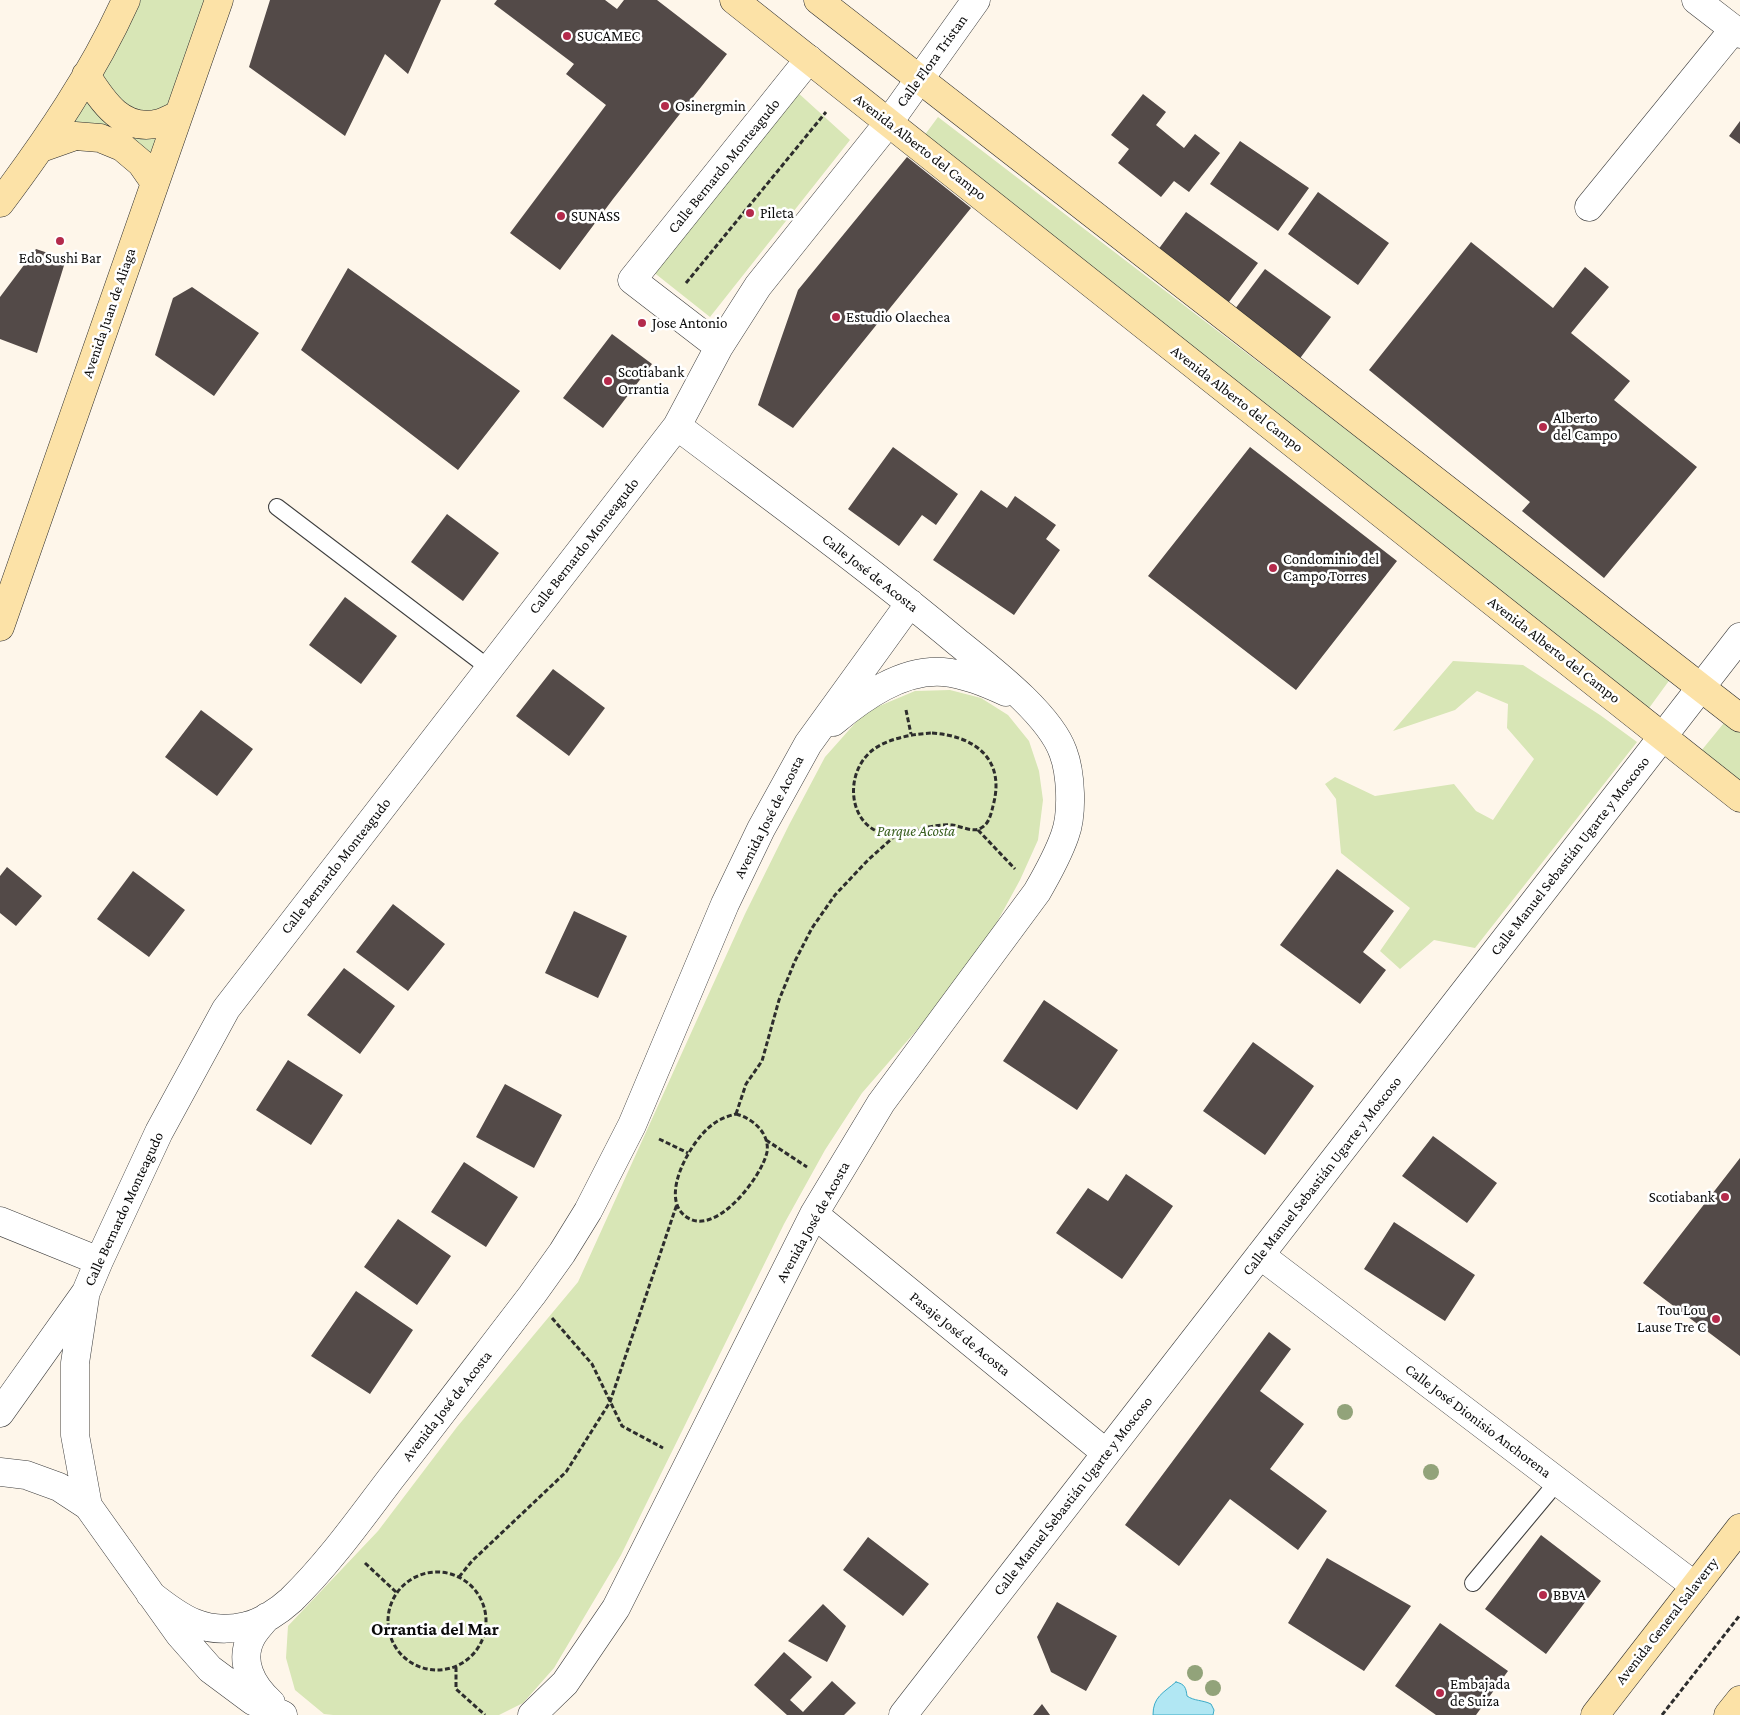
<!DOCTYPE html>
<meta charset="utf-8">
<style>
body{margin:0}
canvas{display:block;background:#fef6ea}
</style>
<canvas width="1740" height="1715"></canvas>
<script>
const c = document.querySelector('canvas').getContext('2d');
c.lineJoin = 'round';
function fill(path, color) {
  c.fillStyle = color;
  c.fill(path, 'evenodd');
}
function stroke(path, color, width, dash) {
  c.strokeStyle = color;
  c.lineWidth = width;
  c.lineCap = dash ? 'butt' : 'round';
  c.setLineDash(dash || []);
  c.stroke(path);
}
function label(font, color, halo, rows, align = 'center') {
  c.font = font + ' "Crimson Pro",serif';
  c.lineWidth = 5;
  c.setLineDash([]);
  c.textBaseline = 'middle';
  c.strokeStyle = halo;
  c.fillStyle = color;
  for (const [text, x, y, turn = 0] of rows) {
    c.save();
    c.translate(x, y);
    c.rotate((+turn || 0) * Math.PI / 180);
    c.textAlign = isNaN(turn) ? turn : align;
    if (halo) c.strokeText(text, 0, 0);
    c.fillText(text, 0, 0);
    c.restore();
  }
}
fill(new Path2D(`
 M126 0H219L155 183 122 147 41 148Z
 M796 91 850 140 710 317 652 271Z
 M938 117 1671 678 1644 715 921 140Z
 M1453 661 1523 665 1600 715 1637 742 1475 948 1434 940 1400 969 1380 951 1410 908 1341 853 1336 799 1325 784 1335 777 1375 796 1454 784 1476 811 1493 820 1534 759 1507 728 1508 704 1477 691 1455 710 1393 731Z
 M950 690 981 698 1008 715 1029 741 1039 771 1043 800 1038 840 1020 880 974 964 862 1093 825 1150 784 1224 621 1555 554 1668 523 1703 499 1715H333L324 1714 295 1690 286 1658 288 1626 378 1531 457 1427 578 1282 745 914 789 825 825 757 865 712 915 691Z
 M1728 718 1740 728V781L1701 751Z`), '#d8e6b6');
const water = new Path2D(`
 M1176 1682C1185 1684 1186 1688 1187 1696 1194 1701 1203 1700 1211 1704L1214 1710 1213 1715H1153C1153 1697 1163 1693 1176 1682Z`);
fill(water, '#b1e7f3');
stroke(water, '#3baac7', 1);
fill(new Path2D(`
 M270 0H441L408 74 385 54 345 136 249 67Z
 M497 0H605L617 9 624 0H657L727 54 613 199 560 270 510 233 606 105 566 74 574 64 494 4Z
 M1143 94 1166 112 1156 125 1184 148 1195 134 1220 153 1189 192 1174 181 1161 197 1118 163 1129 149 1111 135Z
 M1740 121V144L1729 136Z
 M1240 141 1309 188 1278 231 1210 184Z
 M907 157 971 208 793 428 758 405 798 290Z
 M1318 192 1389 243 1358 285 1288 234Z
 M1186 212 1258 263 1223 310 1152 258Z
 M1471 242 1553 308 1585 267 1609 287 1571 333 1630 381 1614 400 1697 467 1604 578 1522 511 1530 502 1369 370Z
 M36 249 66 259 37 353 0 339V297Z
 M348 268 520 391 458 470 301 350Z
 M1265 269 1331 317 1298 361 1232 313Z
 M192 287 259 333 214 396 155 355 173 298Z
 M612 334 652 364 603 428 563 398Z
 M893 447 958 494 936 525 922 515 899 546 848 509Z
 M1250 447 1397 561 1296 690 1148 576Z
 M981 490 1007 508 1015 496 1056 525 1046 539 1060 550 1014 615 933 560Z
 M447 514 499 553 463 601 411 562Z
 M345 597 397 636 361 684 309 645Z
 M553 669 605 708 569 756 516 716Z
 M201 710 253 749 217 796 165 757Z
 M7 867 42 896 16 926 0 913V876Z
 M1337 869 1394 911 1363 952 1386 970 1360 1004 1280 945Z
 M133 871 185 910 149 957 97 919Z
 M393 904 445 944 408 991 356 952Z
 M574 911 627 936 598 998 545 973Z
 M344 968 395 1006 360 1054 307 1015Z
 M1044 1000 1118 1050 1077 1110 1003 1061Z
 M1253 1042 1314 1086 1265 1155 1203 1111Z
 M288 1060 343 1095 311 1145 256 1110Z
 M505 1084 562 1115 534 1168 476 1137Z
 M1433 1136 1497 1183 1467 1223 1402 1176Z
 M1740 1158V1356L1643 1283Z
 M464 1162 518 1197 486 1247 431 1212Z
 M1126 1174 1173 1206 1122 1279 1056 1233 1088 1188 1108 1201Z
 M398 1219 451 1256 417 1305 364 1267Z
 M1394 1222 1475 1275 1445 1321 1364 1269Z
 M356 1291 413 1330 370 1394 311 1356Z
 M1269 1332 1291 1349 1260 1391 1304 1424 1270 1469 1327 1511 1298 1550 1230 1499 1179 1566 1125 1525Z
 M1541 1535 1601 1581 1546 1654 1485 1609Z
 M868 1537 929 1584 903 1616 843 1570Z
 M1327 1558 1411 1606 1364 1671 1288 1623Z
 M1057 1602 1117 1636 1086 1691 1051 1672 1037 1637Z
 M823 1604 846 1626 827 1662 788 1641Z
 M1440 1623 1508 1671 1476 1715H1436L1395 1686Z
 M784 1652 812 1677 790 1700 803 1712 832 1681 856 1703 844 1715H787L754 1685Z
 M1042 1704 1050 1715H1033Z`), '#534a48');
const service = new Path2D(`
 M277 507 489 668
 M1473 1583 1558 1481`);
const minor = new Path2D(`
 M1696 0 1740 34
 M1589 207 1734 29
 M719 347 632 280 809 59
 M833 722C863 697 902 669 943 672 965 674 986 683 1006 692
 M814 1214 1106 1453
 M0 1221 99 1261
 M1260 1255 1695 1586
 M85 1297 75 1363V1435L88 1506
 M0 1413 86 1292 99 1261 159 1132 226 1009 677 426 719 347 758 286 889 122 976 0
 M0 1472 26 1475 59 1487 88 1506 180 1635 210 1669 253 1701 283 1715
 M150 1594C180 1618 205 1636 246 1626 261 1623 279 1611 291 1600 329 1563 360 1519 392 1477 439 1417 485 1356 532 1295L562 1253 588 1211 632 1125 725 904 761 829 808 744 910 603
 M267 1617C262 1623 256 1629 252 1636 238 1661 252 1686 271 1703
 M532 1715 565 1683 616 1608 814 1214 881 1103 1037 892C1048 873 1058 855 1065 835 1073 813 1071 773 1063 752 1049 713 989 668 956 641 866 566 771 497 677 426
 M903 1715 1740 637`);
const secondary = new Path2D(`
 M734 0 1740 798
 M818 0 1740 718
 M86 75C103 102 123 133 160 123 166 121 172 118 178 115
 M41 148 75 136 100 138 122 147 141 163 155 183
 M0 203C48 139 93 73 126 0
 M0 627 219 0
 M1595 1715 1740 1528
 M1728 1715 1740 1700`);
stroke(service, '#3e3e3e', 18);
stroke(minor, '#3e3e3e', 29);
stroke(secondary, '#2d2d2d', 29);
stroke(new Path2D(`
 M686 283 826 112
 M906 710 911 734
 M932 733C975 736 1006 759 993 806 991 814 989 824 981 828 973 833 961 826 952 825 938 824 924 828 911 831 906 833 901 835 896 835 849 836 840 774 874 749 890 738 913 734 932 733Z
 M978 830 1015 869
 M736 1114 746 1084 762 1061 779 1000 795 961 812 928 835 895 868 860 896 835
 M736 1114C752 1118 770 1133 767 1152 762 1176 719 1233 690 1219 655 1202 691 1140 712 1125 719 1119 728 1116 736 1114Z
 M659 1139 688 1153
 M766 1140 807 1167
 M552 1318 592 1364 622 1426 663 1448
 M365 1563 396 1592
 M388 1621a49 49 0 1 1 98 0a49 49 0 1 1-98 0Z
 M459 1577 472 1561 566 1472 610 1402 677 1204
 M456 1667V1689L485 1715
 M1662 1715 1740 1615`), '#2d2d2d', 3, [5, 2.5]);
stroke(service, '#fff', 16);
stroke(minor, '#fff', 28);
stroke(secondary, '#fce2a7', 28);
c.fillStyle = '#92a37a';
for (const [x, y] of [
 [1345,1412],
 [1431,1472],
 [1195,1673],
 [1213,1688]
]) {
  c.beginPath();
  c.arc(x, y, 8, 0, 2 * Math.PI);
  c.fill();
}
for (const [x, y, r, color] of [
 [567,36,5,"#b42a4b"],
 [665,106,5,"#b42a4b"],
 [750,213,5,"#b42a4b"],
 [561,216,5,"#b42a4b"],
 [60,241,5,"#b42a4b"],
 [836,317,5,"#b42a4b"],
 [642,323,5,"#b42a4b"],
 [608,381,5,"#b42a4b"],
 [1543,427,5,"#b42a4b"],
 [1273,568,5,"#b42a4b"],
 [1725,1197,5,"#b42a4b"],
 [1716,1319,5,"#b42a4b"],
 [1543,1595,5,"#b42a4b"],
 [1440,1693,5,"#b42a4b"]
]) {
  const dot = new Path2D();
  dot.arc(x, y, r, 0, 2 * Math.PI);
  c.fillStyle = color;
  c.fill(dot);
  stroke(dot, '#fff', 2);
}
label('15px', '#0b0b0b', '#fff', [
 ["SUCAMEC",577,36],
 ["Osinergmin",675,106],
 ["Pileta",760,213],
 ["SUNASS",571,216],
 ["Edo Sushi Bar",60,258,"center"],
 ["Estudio Olaechea",846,317],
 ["Jose Antonio",652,323],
 ["Scotiabank",618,372],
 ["Orrantia",618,389],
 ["Alberto",1553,418],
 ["del Campo",1553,435],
 ["Condominio del",1283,559],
 ["Campo Torres",1283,576],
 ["Scotiabank",1715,1197,"right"],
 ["Tou Lou",1706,1310,"right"],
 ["Lause Tre C",1706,1327,"right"],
 ["BBVA",1553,1595],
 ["Embajada",1450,1684],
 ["de Suiza",1450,1701]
], 'left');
label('15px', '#0b0b0b', '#fff', [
 ["Calle Flora Tristan",932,61,-54],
 ["Avenida Alberto del Campo",920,147,38],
 ["Calle Bernardo Monteagudo",724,166,-51],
 ["Avenida Juan de Aliaga",109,313,-71],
 ["Avenida Alberto del Campo",1237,399,38],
 ["Calle Bernardo Monteagudo",584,546,-52],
 ["Calle José de Acosta",870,573,38],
 ["Avenida Alberto del Campo",1554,650,38],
 ["Avenida José de Acosta",769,817,-63],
 ["Calle Manuel Sebastián Ugarte y Moscoso",1570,856,-52],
 ["Calle Bernardo Monteagudo",336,866,-52],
 ["Calle Manuel Sebastián Ugarte y Moscoso",1322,1176,-52],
 ["Calle Bernardo Monteagudo",124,1209,-65],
 ["Avenida José de Acosta",813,1222,-61],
 ["Pasaje José de Acosta",960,1334,39],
 ["Avenida José de Acosta",447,1406,-52],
 ["Calle José Dionisio Anchorena",1478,1421,37],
 ["Calle Manuel Sebastián Ugarte y Moscoso",1073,1496,-52],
 ["Avenida General Salaverry",1667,1621,-52]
]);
label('italic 15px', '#395f1f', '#fff', [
 ["Parque Acosta",916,831]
]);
label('bold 18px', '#0b0b0b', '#fff', [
 ["Orrantia del Mar",435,1629]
]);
</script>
